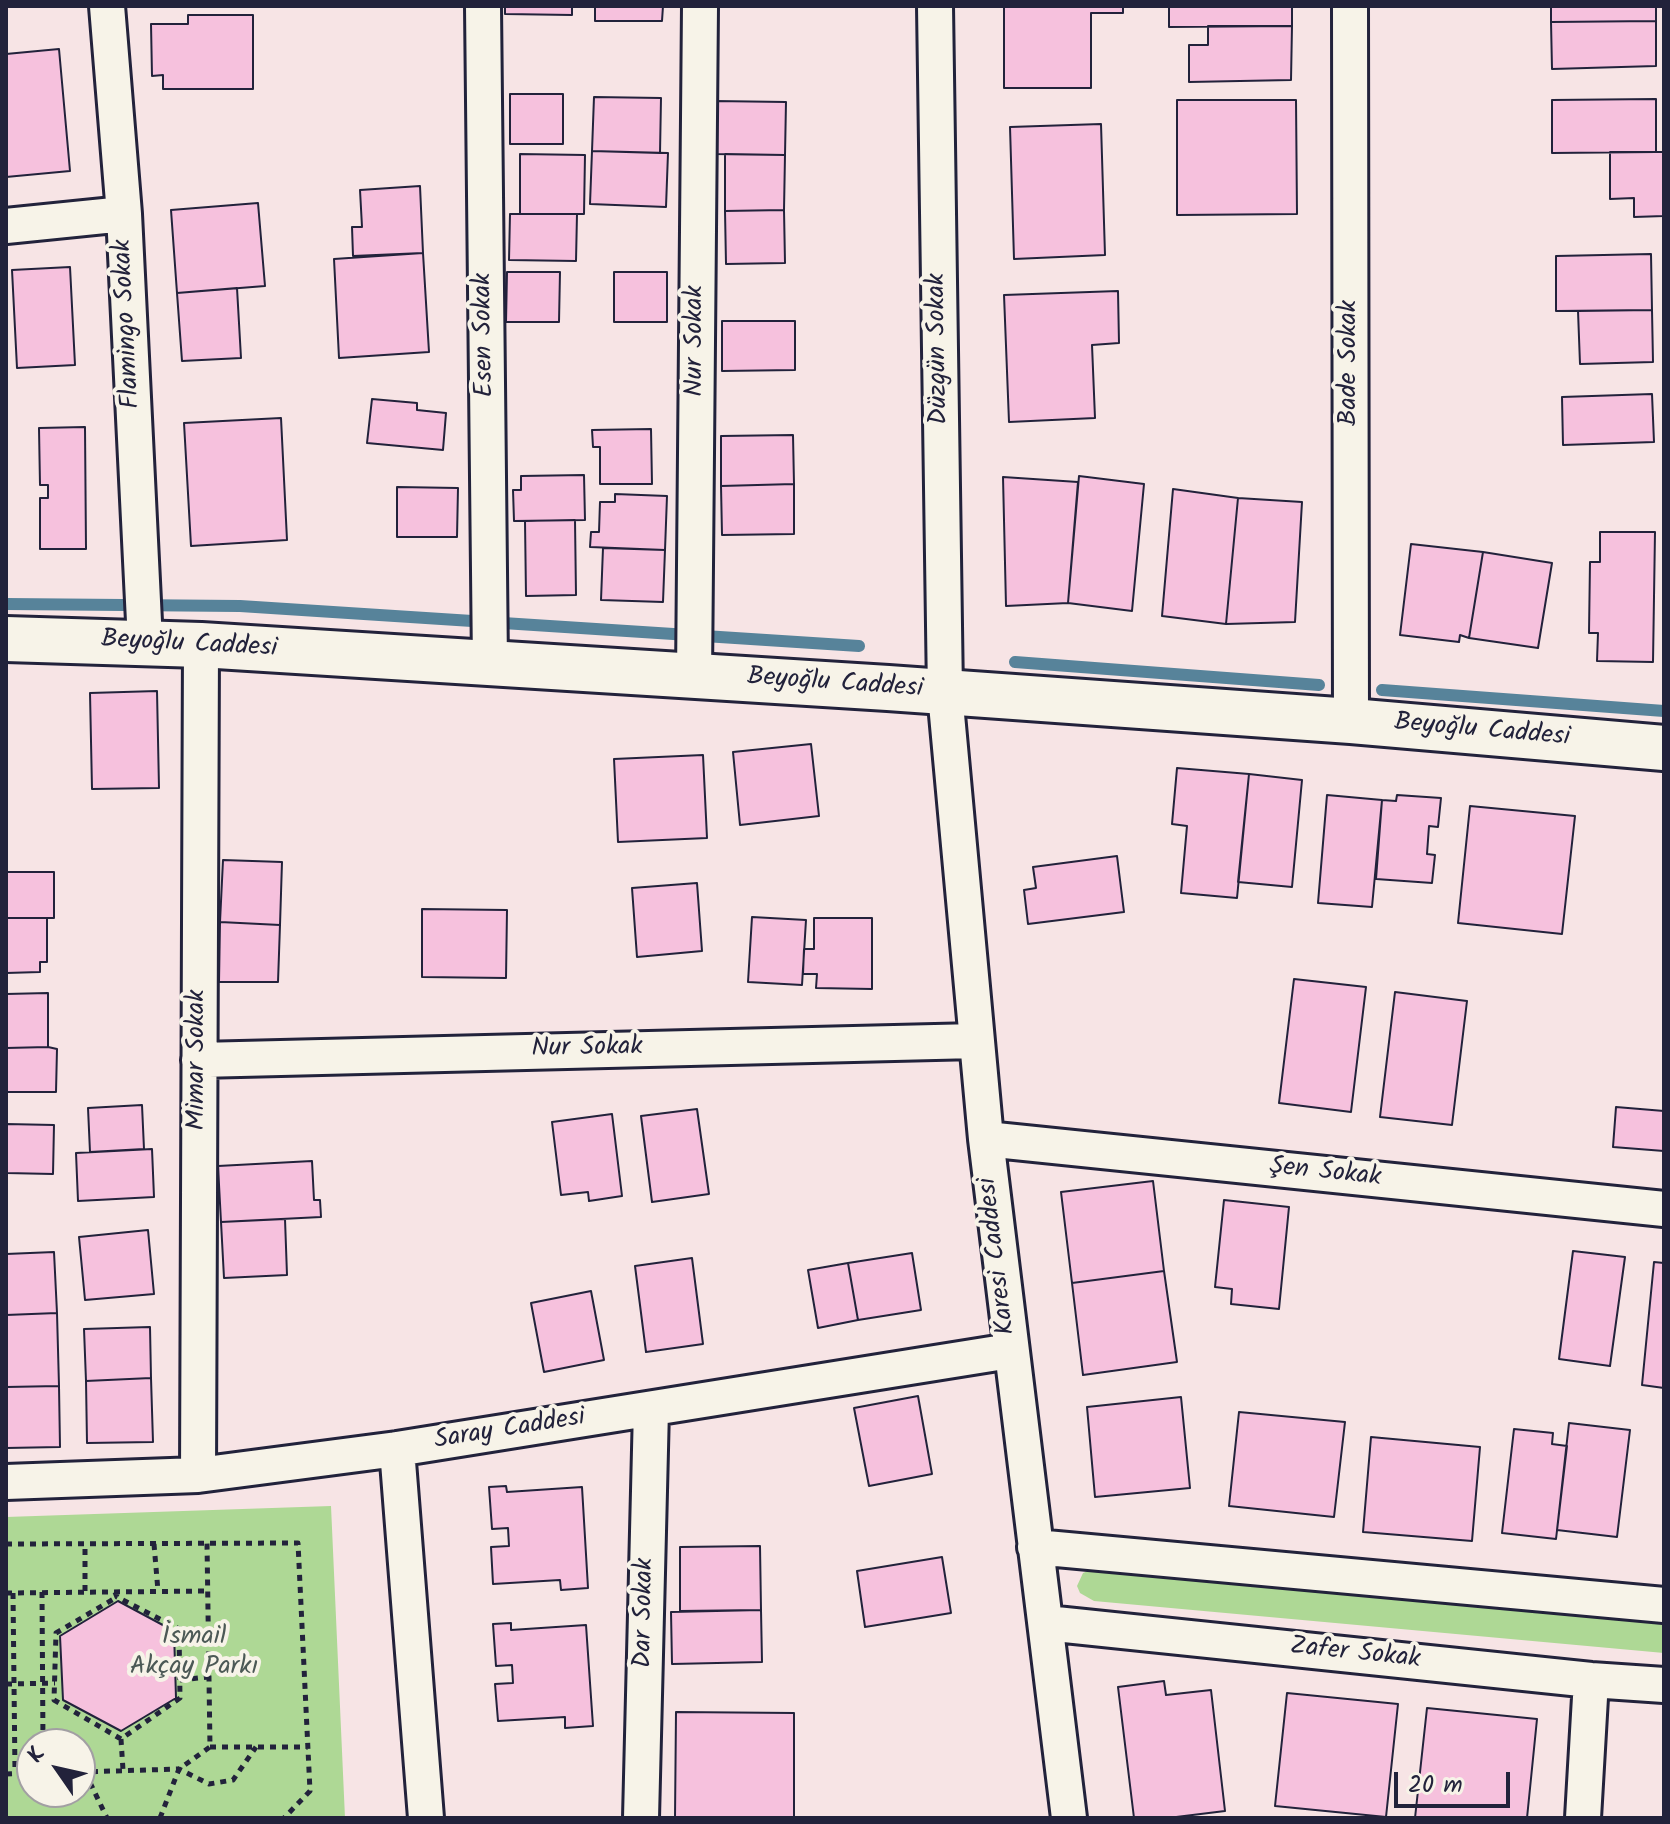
<!DOCTYPE html>
<meta charset="utf-8">
<style>
body{margin:0}
#map{position:relative;width:1670px;height:1824px;overflow:hidden;background:#f7e4e5;font-family:Kalam,sans-serif}
canvas{display:block}
.frame{position:absolute;inset:0;border:8px solid #22223b;pointer-events:none}
.north{position:absolute;left:16px;top:1728px;width:80px;height:80px;box-sizing:border-box;background:#f7f3e8;border:2px solid #a29fa3;border-radius:50%;rotate:304deg;font-size:22px;font-weight:700;line-height:32px;text-align:center;color:#22223b}
.north::after{content:'';display:block;margin:auto;width:28px;height:36px;background:#22223b;clip-path:polygon(50% 0,100% 100%,50% 72%,0 100%)}
.scale{position:absolute;left:1394px;top:1772px;width:116px;height:36px;box-sizing:border-box;border:4px solid #22223b;border-top:0;padding-left:10px;font-size:24px;line-height:28px;white-space:nowrap;color:#22223b;-webkit-text-stroke:6px #f7f3e8;paint-order:stroke}
</style>
<div id="map">
<canvas width="1670" height="1824"></canvas>
<div class="frame"></div>
<div class="north">K</div>
<div class="scale">20 m</div>
</div>
<script>
const c = document.querySelector('canvas').getContext('2d');
c.lineJoin = 'round';
function fill(path, color) {
  c.fillStyle = color;
  c.fill(path, 'evenodd');
}
function stroke(path, color, width, dash) {
  c.strokeStyle = color;
  c.lineWidth = width;
  c.lineCap = dash ? 'butt' : 'round';
  c.setLineDash(dash || []);
  c.stroke(path);
}
function label(font, color, halo, rows, align = 'center') {
  c.font = font + ' Kalam,sans-serif';
  c.lineWidth = 8;
  c.setLineDash([]);
  c.textBaseline = 'middle';
  c.strokeStyle = halo;
  c.fillStyle = color;
  for (const [text, x, y, turn = 0] of rows) {
    c.save();
    c.translate(x, y);
    c.rotate((+turn || 0) * Math.PI / 180);
    c.textAlign = isNaN(turn) ? turn : align;
    if (halo) c.strokeText(text, 0, 0);
    c.fillText(text, 0, 0);
    c.restore();
  }
}
fill(new Path2D(`
 M331 1506 345 1818H6V1517ZM32 1744H80V1792H32Z
 M1095 1568 1664 1620V1653L1094 1601 1080 1593 1077 1586 1083 1573Z`), '#aed895');
stroke(new Path2D(`
 M6 604 240 606 859 646
 M1015 662 1319 685
 M1382 690 1664 711`), '#57839a', 12);
const building = new Path2D(`
 M505 6H572V15L505 14Z
 M595 6H663L662 21H595Z
 M1004 6H1123V13H1091V88H1004Z
 M1169 6H1292V26L1169 27Z
 M1551 6H1656V21L1551 22Z
 M188 15H253V89H163V75L152 76 151 24H188Z
 M1656 21V66L1552 69 1551 22Z
 M1208 26H1292L1291 80 1189 82V45H1208Z
 M59 49 70 171 6 177V54Z
 M510 94H563V144H510Z
 M594 97 661 98 660 153 592 151Z
 M1656 99V152L1552 153V100Z
 M1177 100H1296L1297 214 1177 215Z
 M714 101 786 102 785 155 713 154Z
 M1101 124 1105 255 1014 259 1010 127Z
 M592 151 668 153 666 207 590 204Z
 M1610 152H1664V216L1634 217V198L1610 199Z
 M520 154 585 155 584 214H520Z
 M725 154 785 155 784 210 725 211Z
 M420 186 423 253 353 256 352 227H362L360 190Z
 M258 203 265 286 177 293 171 210Z
 M784 210 785 263 726 264 725 211Z
 M510 214H577L576 261 509 260Z
 M423 253 429 352 339 358 334 259Z
 M1651 254 1652 310 1556 311V256Z
 M70 267 75 365 17 368 12 270Z
 M507 272H560L559 322H506Z
 M614 272H667V322H614Z
 M237 288 241 358 182 361 177 293Z
 M1118 291 1119 343 1092 345 1095 418 1009 422 1004 295Z
 M1652 310 1653 362 1580 364 1578 311Z
 M722 321H795V370L722 371Z
 M1652 394 1654 442 1563 445 1562 397Z
 M372 399 417 403V410L446 413 443 450 367 443Z
 M281 418 287 540 191 546 184 423Z
 M85 427 86 549H40V498H48V485H40L39 428Z
 M651 429 652 484H600V447H593L592 430Z
 M793 435 794 484 721 486V436Z
 M584 475 585 520 514 521 513 490H521V476Z
 M1079 476 1144 484 1132 611 1068 603Z
 M1003 477 1078 482 1068 603 1006 606Z
 M794 484V534L722 535 721 486Z
 M397 487 458 488 457 537H397Z
 M1173 489 1238 498 1226 624 1162 616Z
 M615 494 667 496 665 550 590 547 591 532H599L600 502H615Z
 M1238 498 1302 502 1295 622 1226 624Z
 M575 520 576 595 526 596 525 521Z
 M1600 532H1655L1653 662 1597 661 1598 633H1589L1590 562H1600Z
 M1411 544 1483 552 1469 638 1460 635 1459 642 1400 635Z
 M603 548 665 550 663 602 601 600Z
 M1483 552 1552 563 1538 648 1469 638Z
 M157 691 159 788 92 789 90 693Z
 M811 744 819 816 740 825 733 752Z
 M703 755 707 838 618 842 614 759Z
 M1177 768 1249 774 1237 898 1181 893 1187 826 1172 824Z
 M1249 774 1302 780 1292 887 1238 882Z
 M1327 795 1382 800 1372 907 1318 903Z
 M1397 795 1441 798 1438 827 1429 826 1427 854 1435 855 1432 883 1376 879 1382 800 1396 801Z
 M1470 806 1575 816 1562 934 1458 923Z
 M1117 856 1124 912 1028 924 1024 890 1036 888 1033 867Z
 M223 860 282 862 280 925 220 922Z
 M6 872H54V918H6Z
 M697 883 702 951 637 957 632 888Z
 M422 909 507 910 506 978 422 977Z
 M752 917 806 920 802 985 748 982Z
 M6 918H47V962H40V972L6 973Z
 M814 918H872V989L816 988 817 974H803L804 949H814Z
 M220 922 280 925 278 982H219Z
 M1294 979 1366 987 1351 1112 1279 1103Z
 M1395 992 1467 1001 1452 1125 1380 1117Z
 M48 993V1047L6 1048V994Z
 M48 1047 57 1049 56 1092H6V1048Z
 M142 1105 144 1149 90 1152 88 1108Z
 M1616 1107 1664 1111V1151L1613 1147Z
 M697 1109 709 1194 652 1202 641 1116Z
 M612 1114 622 1196 589 1201 588 1192 561 1195 552 1122Z
 M6 1124 54 1125 53 1174 6 1173Z
 M152 1149 154 1197 78 1201 76 1153Z
 M312 1161 314 1200H320L321 1217 221 1222 218 1166Z
 M1153 1181 1164 1271 1072 1283 1061 1192Z
 M1224 1200 1289 1207 1279 1309 1231 1304 1232 1289 1215 1287Z
 M285 1219 287 1275 224 1278 221 1222Z
 M148 1230 154 1294 85 1300 79 1237Z
 M1573 1251 1625 1257 1610 1366 1559 1359Z
 M54 1252 57 1313 6 1315V1254Z
 M912 1253 921 1310 858 1320 848 1263Z
 M692 1258 703 1344 646 1352 635 1266Z
 M1654 1262 1664 1263V1388L1642 1385Z
 M848 1263 858 1320 818 1328 808 1270Z
 M1164 1271 1177 1362 1083 1375 1072 1283Z
 M591 1291 604 1360 544 1372 531 1303Z
 M57 1313 59 1386 6 1387V1315Z
 M150 1327 151 1378 86 1381 84 1329Z
 M151 1378 153 1442 87 1443 86 1381Z
 M59 1386 60 1447 6 1448V1387Z
 M918 1396 932 1474 869 1486 854 1408Z
 M1181 1397 1190 1488 1095 1497 1087 1407Z
 M1239 1412 1345 1422 1334 1517 1229 1506Z
 M1569 1423 1630 1430 1617 1537 1557 1530Z
 M1514 1429 1553 1433 1552 1444 1567 1446 1556 1539 1502 1533Z
 M1371 1437 1480 1447 1472 1541 1363 1532Z
 M506 1486 507 1492 582 1487 588 1588 561 1590 560 1580 493 1584 491 1547 509 1546 508 1528 492 1529 489 1487Z
 M760 1546 761 1610 680 1611V1547Z
 M942 1557 951 1613 865 1627 857 1571Z
 M118 1601 174 1631 176 1698 121 1731 63 1700 60 1636Z
 M761 1610 762 1662 672 1664 671 1612Z
 M511 1623V1630L586 1625 593 1726 565 1728V1717L498 1721 495 1684 513 1683 512 1665 496 1666 493 1624Z
 M1164 1681 1166 1695 1211 1690 1225 1811 1168 1818H1134L1118 1687Z
 M1287 1693 1398 1704 1386 1817 1275 1806Z
 M1427 1708 1537 1719 1527 1818H1415Z
 M676 1712 794 1713V1818H675Z`);
fill(building, '#f6c1dd');
stroke(building, '#22223b', 2);
const street = new Path2D(`
 M107 6 124 214 145 642
 M483 6 490 665
 M935 6 945 693 986 1139 1069 1818
 M1350 6 1351 721
 M6 226 124 214
 M694 676 700 6
 M199 1060 976 1041
 M986 1139 1664 1209
 M397 1449 426 1818
 M198 1475 201 645
 M6 1482 198 1475 397 1449 1010 1351
 M1035 1547 1664 1605
 M1046 1623 1591 1680 1664 1685
 M641 1818 651 1409
 M1583 1818 1591 1680`);
const secondary = new Path2D(`
 M6 639 201 645 888 688 1351 721 1664 748`);
stroke(street, '#22223b', 40);
stroke(secondary, '#22223b', 50);
stroke(new Path2D(`
 M6 1544 298 1543 310 1791 284 1818
 M154 1544 158 1591
 M85 1591V1544
 M42 1592 43 1744
 M115 1592 117 1597 179 1629 180 1698 121 1739 54 1700 56 1633 117 1597
 M6 1593 207 1591
 M13 1593 15 1773
 M180 1680 208 1677
 M6 1684 55 1683
 M121 1739 123 1770
 M210 1747H308
 M80 1772 179 1769 209 1784 233 1780 256 1747
 M85 1772 107 1818
 M6 1774 32 1773
 M160 1818 179 1769 210 1747 207 1543`), '#22223b', 5, [6, 6]);
stroke(street, '#f7f3e8', 34);
stroke(secondary, '#f7f3e8', 44);
label('26px', '#22223b', '#f7f3e8', [
 ["Flamingo Sokak",129,324,-93],
 ["Esen Sokak",486,335,-91],
 ["Nur Sokak",697,341,-90],
 ["Düzgün Sokak",940,349,-91],
 ["Bade Sokak",1351,363,-90],
 ["Beyoğlu Caddesi",189,646,3],
 ["Beyoğlu Caddesi",835,685,4],
 ["Beyoğlu Caddesi",1482,732,5],
 ["Nur Sokak",587,1050,-1],
 ["Mimar Sokak",199,1060,-90],
 ["Şen Sokak",1325,1174,6],
 ["Karesi Caddesi",999,1256,-97],
 ["Saray Caddesi",510,1431,-9],
 ["Dar Sokak",646,1613,-89],
 ["Zafer Sokak",1355,1655,6]
]);
label('26px', '#4c5956', '#f7f3e8', [
 ["İsmail",194,1639],
 ["Akçay Parkı",194,1669]
]);
</script>
